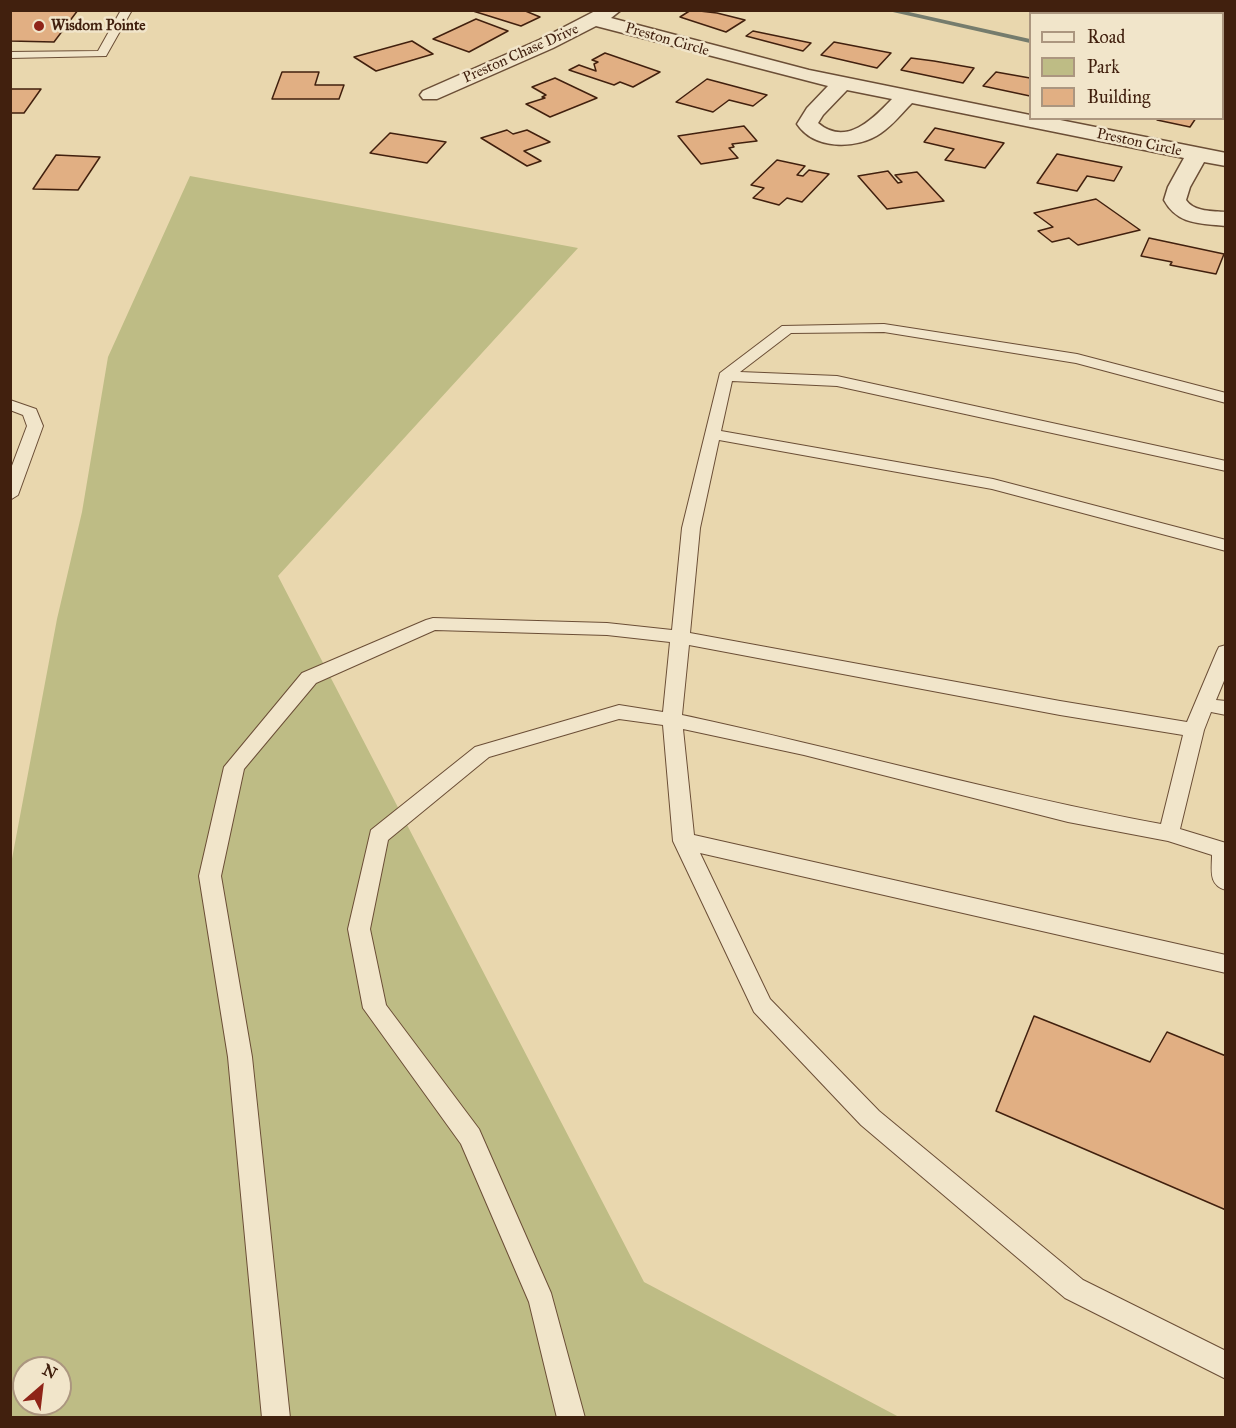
<!DOCTYPE html>
<style>
body{margin:0}
#map{position:relative;width:1236px;height:1428px;overflow:hidden;background:#e9d7ae;font-family:"IM FELL Great Primer",serif}
canvas{display:block}
.frame{position:absolute;inset:0;border:12px solid #41200e;pointer-events:none}
.legend{position:absolute;left:1029px;top:12px;width:195px;height:108px;box-sizing:border-box;background:#f1e5ca;border:2px solid #ab967f;margin:0;padding:8px 10px;list-style:none;font-size:18px;color:#41200e}
.legend li{display:flex;align-items:center;gap:12px;height:30px}
.legend b{width:30px;border:2px solid #ab967f}
.north{position:absolute;left:12px;top:1356px;width:60px;height:60px;box-sizing:border-box;background:#f1e5ca;border:2px solid #ab967f;border-radius:50%;rotate:28deg;font-size:16px;font-weight:700;line-height:24px;text-align:center;color:#41200e}
.north::after{content:'';display:block;margin:auto;width:21px;height:27px;background:#8f2418;clip-path:polygon(50% 0,100% 100%,50% 72%,0 100%)}
</style>
<div id="map">
<canvas width="1236" height="1428"></canvas>
<div class="frame"></div>
<ul class="legend">
<li><b style="height:8px;background:#f1e5ca"></b>Road</li>
<li><b style="height:16px;background:#bebc85"></b>Park</li>
<li><b style="height:16px;background:#e1af83"></b>Building</li>
</ul>
<div class="north">N</div>
</div>
<script>
const c = document.querySelector('canvas').getContext('2d');
c.lineJoin = 'round';
function fill(path, color) {
  c.fillStyle = color;
  c.fill(path, 'evenodd');
}
function stroke(path, color, width, dash) {
  c.strokeStyle = color;
  c.lineWidth = width;
  c.lineCap = dash ? 'butt' : 'round';
  c.setLineDash(dash || []);
  c.stroke(path);
}
function label(font, color, halo, rows, align = 'center') {
  c.font = font + ' "IM FELL Great Primer",serif';
  c.lineWidth = 5;
  c.setLineDash([]);
  c.textBaseline = 'middle';
  c.strokeStyle = halo;
  c.fillStyle = color;
  for (const [text, x, y, turn = 0] of rows) {
    c.save();
    c.translate(x, y);
    c.rotate((+turn || 0) * Math.PI / 180);
    c.textAlign = isNaN(turn) ? turn : align;
    if (halo) c.strokeText(text, 0, 0);
    c.fillText(text, 0, 0);
    c.restore();
  }
}
fill(new Path2D(`
 M190 176 578 248 278 576 644 1282 899 1417 11 1418V864L57 619 82 512 108 357ZM24 1368H60V1404H24Z`), '#bebc85');
fill(new Path2D(`
 M884 10H900L1030 39V43Z
 M1222 72H1226V76H1222Z`), '#757c6d');
const building = new Path2D(`
 M10 10H78L54 42 10 41Z
 M523 10 540 17 521 26 473 11Z
 M691 10 717 13 745 20 726 32 680 17Z
 M1116 10H1136L1148 13 1113 14Z
 M476 19 508 31 469 52 433 39Z
 M753 31 811 43 803 51 746 36Z
 M412 41 433 54 376 71 354 57Z
 M834 42 891 53 877 68 821 55Z
 M605 53 660 72 633 87 620 82 614 85 569 70 579 65 596 71 594 64 598 62 592 60Z
 M911 58 934 61 974 68 963 83 901 70Z
 M282 72H319L315 85H344L339 99H272Z
 M996 72 1030 78V96L983 86Z
 M555 78 597 98 550 117 526 104 545 98 542 97 546 95 532 87Z
 M707 79 767 95 753 106 729 100 713 112 676 102Z
 M10 89H41L24 113H10Z
 M1158 118H1196L1190 127 1157 120Z
 M744 126 757 141 732 144 734 147 729 148 738 158 701 164 678 136Z
 M935 128 1004 143 985 168 945 160 954 149 924 142Z
 M507 130 513 134 527 130 550 142 524 151 541 161 527 166 481 138Z
 M390 133 446 142 427 163 370 153Z
 M1057 154 1122 167 1114 181 1087 176 1077 191 1037 183Z
 M56 155 100 157 78 190 33 189Z
 M777 160 805 166 797 175 803 176 809 170 829 174 802 202 787 198 779 205 753 198 764 188 751 185Z
 M888 171 898 183 902 182 895 175 917 172 944 201 887 209 858 176Z
 M1096 199 1140 230 1078 245 1069 238 1052 242 1038 231 1053 227 1034 213Z
 M1149 238 1224 254 1216 274 1170 265 1172 262 1141 256Z
 M1034 1016 1150 1062 1167 1032 1226 1056V1210L996 1111Z`);
fill(building, '#e1af83');
stroke(building, '#41200e', 1.5);
const lane = new Path2D(`
 M121 10H132L106 56 10 58V52L98 51Z
 M884 324 1077 354 1226 393V403L1076 363 884 332 791 333 740 372 837 376 1226 461V471L837 386 732 381 721 431 993 479 1226 540V551L992 489 719 440 700 528 690 633 1060 701 1187 722 1217 651 1219 647 1226 645V676L1216 700 1226 701V715L1211 712 1204 730 1180 829 1226 843V890C1208 885 1212 870 1212 855L1168 841 1068 822 804 755 683 729 694 835 1226 955V973L700 853 770 999 879 1111 1083 1280 1226 1351V1379L1065 1298 861 1125 754 1012 673 841 663 725 619 719 489 757 388 840 370 929 386 1005 479 1129 551 1293 585 1418H557L529 1302 461 1144 363 1008 348 929 371 830 475 747 619 705 663 712 670 642 607 635 435 630 316 683 244 769 221 876 252 1057 290 1418H262L228 1057 199 876 224 767 302 673 426 620 433 618 607 623 672 630 682 528 720 373 782 326ZM689 645 1060 715 1183 735 1161 824C1000 794 842 749 682 715Z
 M10 400 36 409 43 426 18 495 10 500V471L27 426 23 415 10 410Z`);
const street = new Path2D(`
 M597 10H621L611 18 809 70 1030 115V118H1050L1226 153V166L1204 162 1190 187 1186 200C1194 212 1213 211 1226 212V226C1199 223 1178 225 1164 200L1168 187 1184 158 912 103C902 113 893 125 881 133 857 150 814 150 797 124L807 108 828 86 596 26 553 48 437 99H423L420 95 423 91 539 40ZM847 90 892 99C873 119 846 147 818 123L823 115Z`);
stroke(lane, '#6b4e36', 2);
stroke(street, '#6b4e36', 3);
fill(lane, '#f1e5ca');
fill(street, '#f1e5ca');
for (const [x, y, r, color] of [
 [39,26,6,"#8f2418"]
]) {
  const dot = new Path2D();
  dot.arc(x, y, r, 0, 2 * Math.PI);
  c.fillStyle = color;
  c.fill(dot);
  stroke(dot, '#f1e5ca', 2);
}
label('bold 15px', '#41200e', '#f1e5ca', [
 ["Wisdom Pointe",51,26]
], 'left');
label('15px', '#41200e', '#f1e5ca', [
 ["Preston Circle",667,40,16],
 ["Preston Chase Drive",521,54,-24],
 ["Preston Circle",1139,143,12]
]);
</script>
